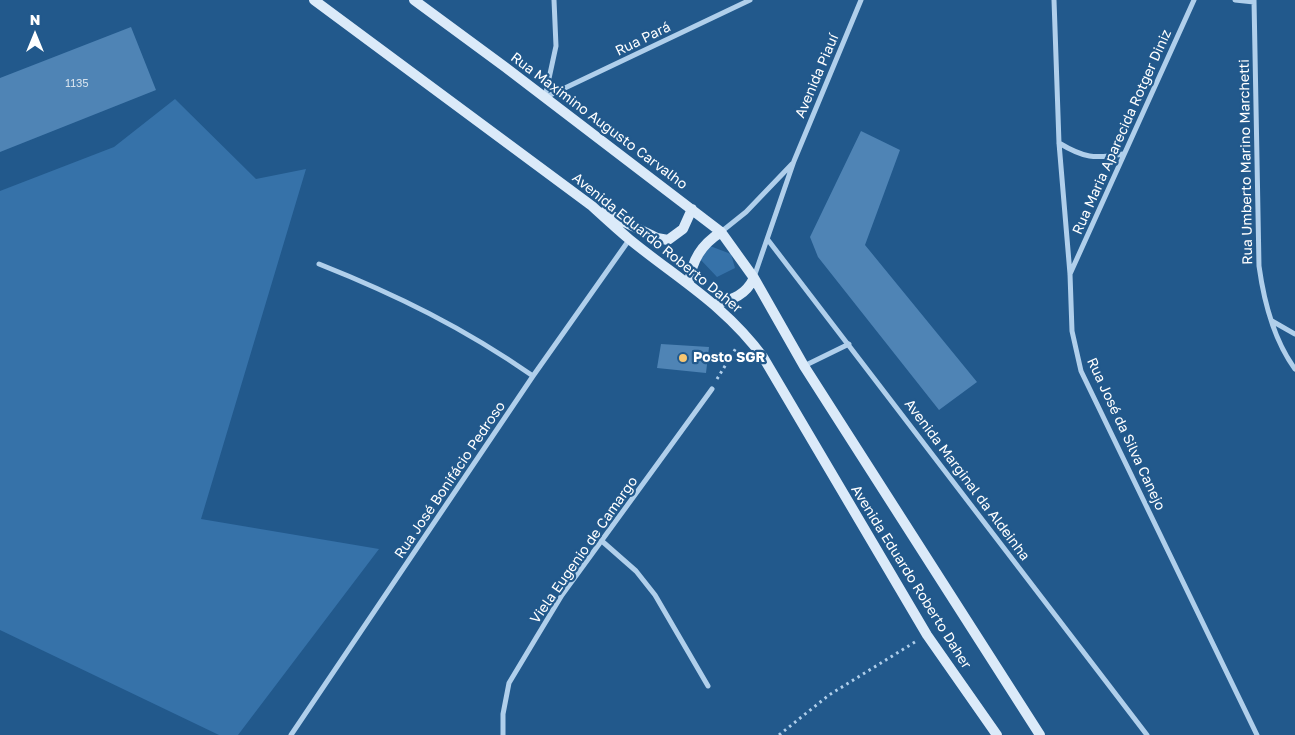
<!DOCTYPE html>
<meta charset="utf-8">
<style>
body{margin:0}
#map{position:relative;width:1295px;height:735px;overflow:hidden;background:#22598c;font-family:"Golos Text",sans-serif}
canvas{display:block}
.north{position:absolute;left:10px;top:10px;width:50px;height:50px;-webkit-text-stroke:4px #22598c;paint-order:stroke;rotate:0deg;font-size:14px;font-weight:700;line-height:20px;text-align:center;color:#fff}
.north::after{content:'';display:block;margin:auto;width:18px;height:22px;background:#fff;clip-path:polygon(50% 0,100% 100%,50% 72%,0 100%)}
</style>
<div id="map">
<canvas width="1295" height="735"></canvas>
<div class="north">N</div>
</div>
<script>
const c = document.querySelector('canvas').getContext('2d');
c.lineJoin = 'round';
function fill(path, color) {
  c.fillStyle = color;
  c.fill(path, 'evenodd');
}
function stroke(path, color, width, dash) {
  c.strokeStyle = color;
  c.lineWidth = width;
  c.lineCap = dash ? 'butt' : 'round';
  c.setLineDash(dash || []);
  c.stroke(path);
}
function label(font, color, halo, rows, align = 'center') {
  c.font = font + ' "Golos Text",sans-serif';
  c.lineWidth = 4.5;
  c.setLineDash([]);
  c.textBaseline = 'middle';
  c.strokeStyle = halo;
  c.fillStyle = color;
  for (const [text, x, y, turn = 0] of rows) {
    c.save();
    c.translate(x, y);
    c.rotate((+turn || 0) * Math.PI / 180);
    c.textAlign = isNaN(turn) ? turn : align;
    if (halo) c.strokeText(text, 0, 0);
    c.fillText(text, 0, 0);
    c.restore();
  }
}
fill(new Path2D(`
 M175 99 256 179 306 169 201 519 379 549 238 735H219L0 630V191L114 147Z
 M710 246 731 254 735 268 717 277 700 259Z`), '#3672a9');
fill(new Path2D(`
 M131 27 156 90 0 152V78Z
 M861 131 900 150 865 245 977 382 939 410 818 257 810 237Z
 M661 344 709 347 706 373 657 368Z`), '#4f84b5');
stroke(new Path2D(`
 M717 379 736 348
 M779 735 829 695 915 642`), '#b0cfeb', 3, [2.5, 4]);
stroke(new Path2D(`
 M1054 0 1059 143 1070 274 1072 331 1081 371 1257 735
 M1235 0 1254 2
 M1254 0 1259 266C1264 302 1273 339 1295 369
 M545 97 556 46 554 0
 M546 97 750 0
 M1059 143C1084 158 1094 159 1123 154
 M721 232 746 212 792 164
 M768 240 1147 735
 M319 264C397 295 464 328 533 376
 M1070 274 1194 0
 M754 277 794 161 861 0
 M1272 321 1295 334
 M804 366 849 344
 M603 542 636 571 655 595 708 686
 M291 735 533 376 629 240
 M503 735V714L509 683 536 638 562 595 712 389`), '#b0cfeb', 5);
stroke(new Path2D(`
 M314 0 592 206C604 217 616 228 629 239 678 279 725 305 763 357L927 635 997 735
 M414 0 505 67 721 232 754 278 804 366 1040 735
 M604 212 657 238 668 240 683 229 692 209
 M689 283C692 260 701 245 721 232
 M715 304C733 299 745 296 754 278`), '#dbeaf9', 10);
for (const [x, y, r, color] of [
 [683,358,5,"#f7c671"]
]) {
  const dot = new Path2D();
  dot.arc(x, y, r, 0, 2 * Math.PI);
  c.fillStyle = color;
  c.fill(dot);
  stroke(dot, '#22598c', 2);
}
label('11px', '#d3e0ec', null, [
 ["1135",77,84]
]);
label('14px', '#fff', '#22598c', [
 ["Rua Pará",643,39,-26],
 ["Avenida Piauí",817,76,-67],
 ["Rua Maximino Augusto Carvalho",599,121,37],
 ["Rua Maria Aparecida Rotger Diniz",1122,132,-66],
 ["Rua Umberto Marino Marchetti",1246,162,-91],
 ["Avenida Eduardo Roberto Daher",657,243,39],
 ["Rua José da Silva Canejo",1126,434,65],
 ["Rua José Bonifácio Pedroso",450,480,-56],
 ["Avenida Marginal da Aldeinha",967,480,53],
 ["Viela Eugenio de Camargo",584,550,-55],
 ["Avenida Eduardo Roberto Daher",911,577,58]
]);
label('bold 14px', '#fff', '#22598c', [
 ["Posto SGR",693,358]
], 'left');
</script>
